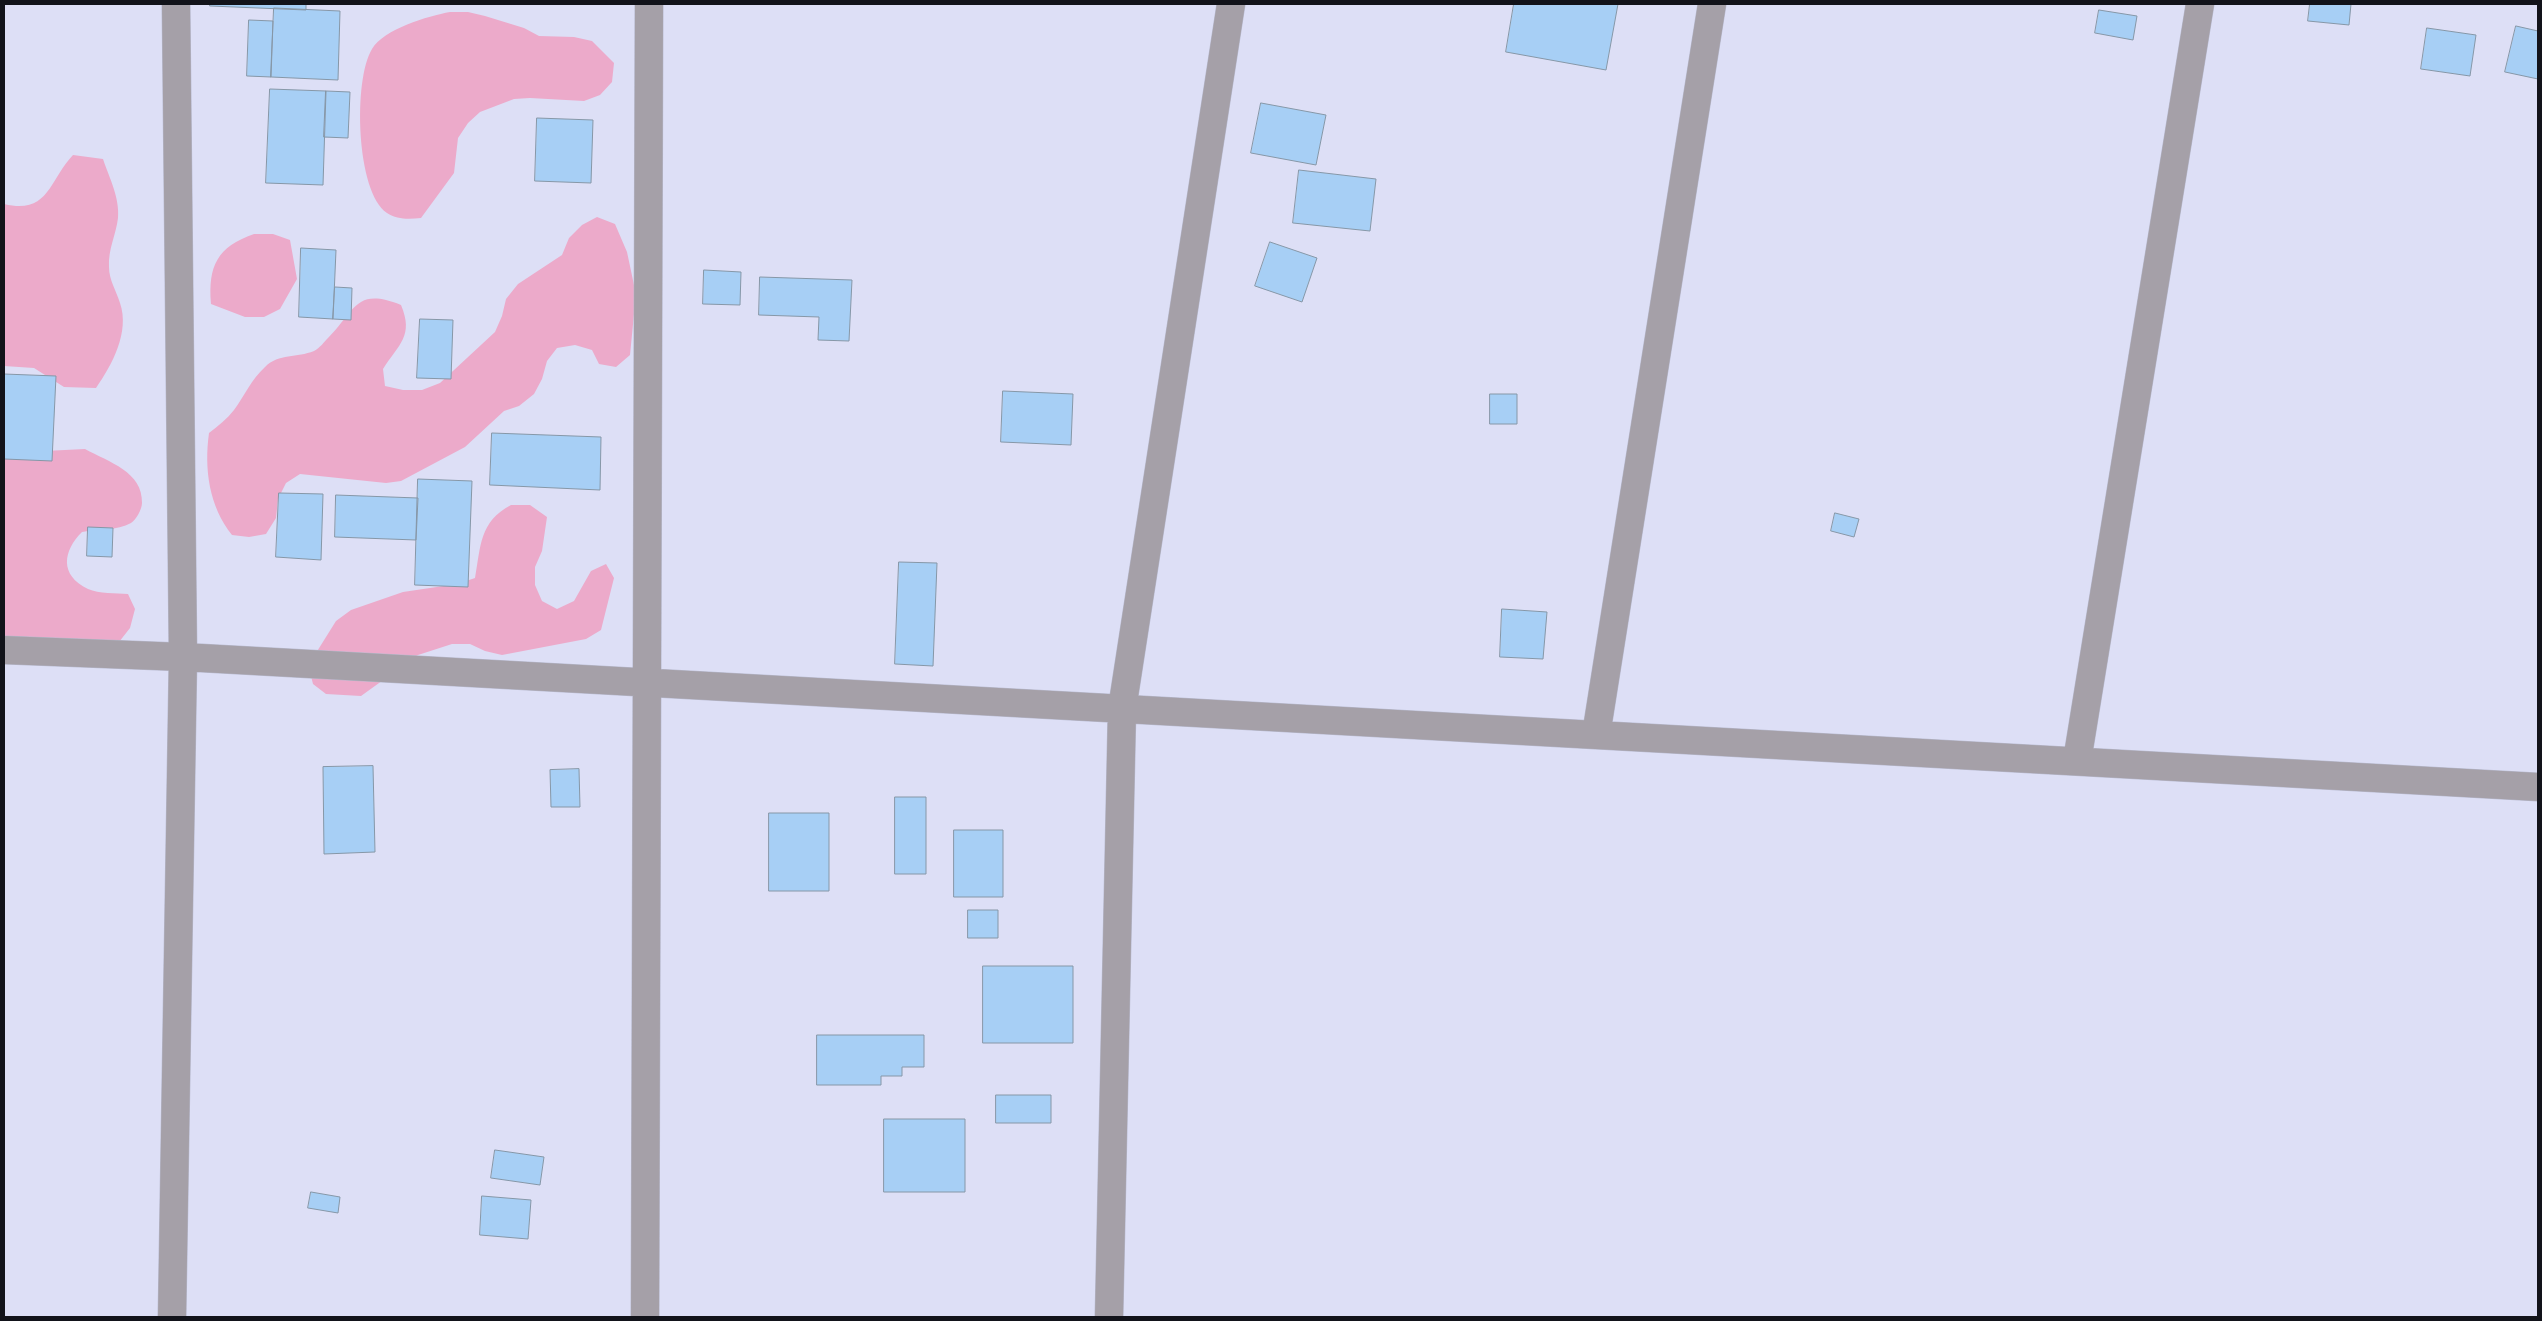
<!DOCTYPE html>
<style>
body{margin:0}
#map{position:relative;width:2542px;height:1321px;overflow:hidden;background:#dddff6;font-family:Inter,sans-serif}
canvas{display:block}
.frame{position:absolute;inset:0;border:5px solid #12131a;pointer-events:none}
</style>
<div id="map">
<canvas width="2542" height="1321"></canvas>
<div class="frame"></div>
</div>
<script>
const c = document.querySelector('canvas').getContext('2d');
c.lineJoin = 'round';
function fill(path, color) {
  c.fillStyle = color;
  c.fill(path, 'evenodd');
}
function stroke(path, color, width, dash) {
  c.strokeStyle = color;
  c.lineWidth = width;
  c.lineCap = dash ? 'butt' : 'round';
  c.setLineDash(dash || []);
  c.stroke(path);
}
fill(new Path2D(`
 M450 12H468L485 16 524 28 539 36 574 37 592 41 614 63 612 82 600 95 584 101 530 98 514 99 480 112 468 123 458 138 454 173 421 218C410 219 397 220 387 213 356 192 353 80 372 49 384 29 428 16 450 12Z
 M73 155 103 159C109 177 120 198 118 218 116 235 108 249 109 267 109 280 116 290 120 303 130 332 112 365 96 388L64 387 34 368 4 366V204C49 215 49 180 73 155Z
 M597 217 615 224 627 252 634 285 635 304 630 355 616 367 599 364 592 350 575 345 557 348 547 361 542 379 534 394 519 406 504 411 465 447 401 481 386 483 300 474 286 483 278 499 276 518 266 534 249 537 232 535C209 506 204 469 209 433 218 426 227 419 234 410 245 395 251 380 265 367 279 353 297 358 314 351 320 348 324 342 328 338 356 310 355 287 401 305 414 336 399 344 383 369L385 386 403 390H422L440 383 495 332 502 316 506 299 518 284 562 255 569 238 582 225Z
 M254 234H273L290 240 297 279 280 309 264 317H245L211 304C208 266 217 247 254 234Z
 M85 449C109 462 143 472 142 503 142 509 136 520 131 523 117 531 98 529 82 532 63 551 59 575 88 589 99 594 116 593 128 594L135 609 130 628 119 642 4 657V453Z
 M511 505H530L547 517 542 551 535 567V585L542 601 557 609 574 601 591 571 606 564 614 578 601 630 586 639 502 655 485 651 470 644H452L418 655 361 696 326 694 313 684 309 668 316 653 336 621 351 610 403 592 457 584 475 578C481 546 479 522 511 505Z`), '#ecaaca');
const building = new Path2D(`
 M210 4H306V10L210 6Z
 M1514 4H1618L1606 70 1506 52Z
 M2310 4H2351L2349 25 2308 21Z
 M274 8 340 11 338 80 271 77Z
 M2099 10 2137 16 2133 40 2095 33Z
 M249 20 273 21 271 77 247 76Z
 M2516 26 2538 31V79L2505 72Z
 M2427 28 2476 35 2470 76 2421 69Z
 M270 89 326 91 323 185 266 183Z
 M326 91 350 92 348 138 324 137Z
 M1261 103 1326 115 1316 165 1251 153Z
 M537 118 593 120 591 183 535 181Z
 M1299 170 1376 179 1370 231 1293 223Z
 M1270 242 1317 258 1302 302 1255 286Z
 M301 248 336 250 333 319 299 317Z
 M704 270 741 272 740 305 703 304Z
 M760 277 852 280 849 341 818 340 819 317 759 315Z
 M335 287 352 288 351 320 333 319Z
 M420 319 453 320 451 379 417 378Z
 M4 374 56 376 52 461 4 459Z
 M1003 391 1073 394 1071 445 1001 442Z
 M1490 394H1517V424H1490Z
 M492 433 601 437 600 490 490 485Z
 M418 479 472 481 468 587 415 585Z
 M279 493 323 494 321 560 276 557Z
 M336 495 418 498 416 540 335 537Z
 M1835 513 1859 519 1854 537 1831 531Z
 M88 527 113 528 112 557 87 556Z
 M899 562 937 563 933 666 895 664Z
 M1502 609 1547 612 1543 659 1500 657Z
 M373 766 375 852 324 854 323 767Z
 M579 769 580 807H551L550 770Z
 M895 797H926V874H895Z
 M769 813H829V891H769Z
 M954 830H1003V897H954Z
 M968 910H998V938H968Z
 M983 966H1073V1043H983Z
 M817 1035H924V1067H902V1076H881V1085H817Z
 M996 1095H1051V1123H996Z
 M884 1119H965V1192H884Z
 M495 1150 544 1157 540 1185 491 1178Z
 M311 1192 340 1197 338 1213 308 1208Z
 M482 1196 531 1200 528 1239 480 1235Z`);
fill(building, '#a7cff5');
stroke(building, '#8697a7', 1);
const minor = new Path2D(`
 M4 650 183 657 2538 787
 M1596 735 1712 4
 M2077 761 2200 4
 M172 1317 183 657 176 4
 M645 1317 649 4
 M1109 1317 1122 709 1231 4`);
stroke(minor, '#b8bace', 29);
stroke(minor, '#a5a0a8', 28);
</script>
